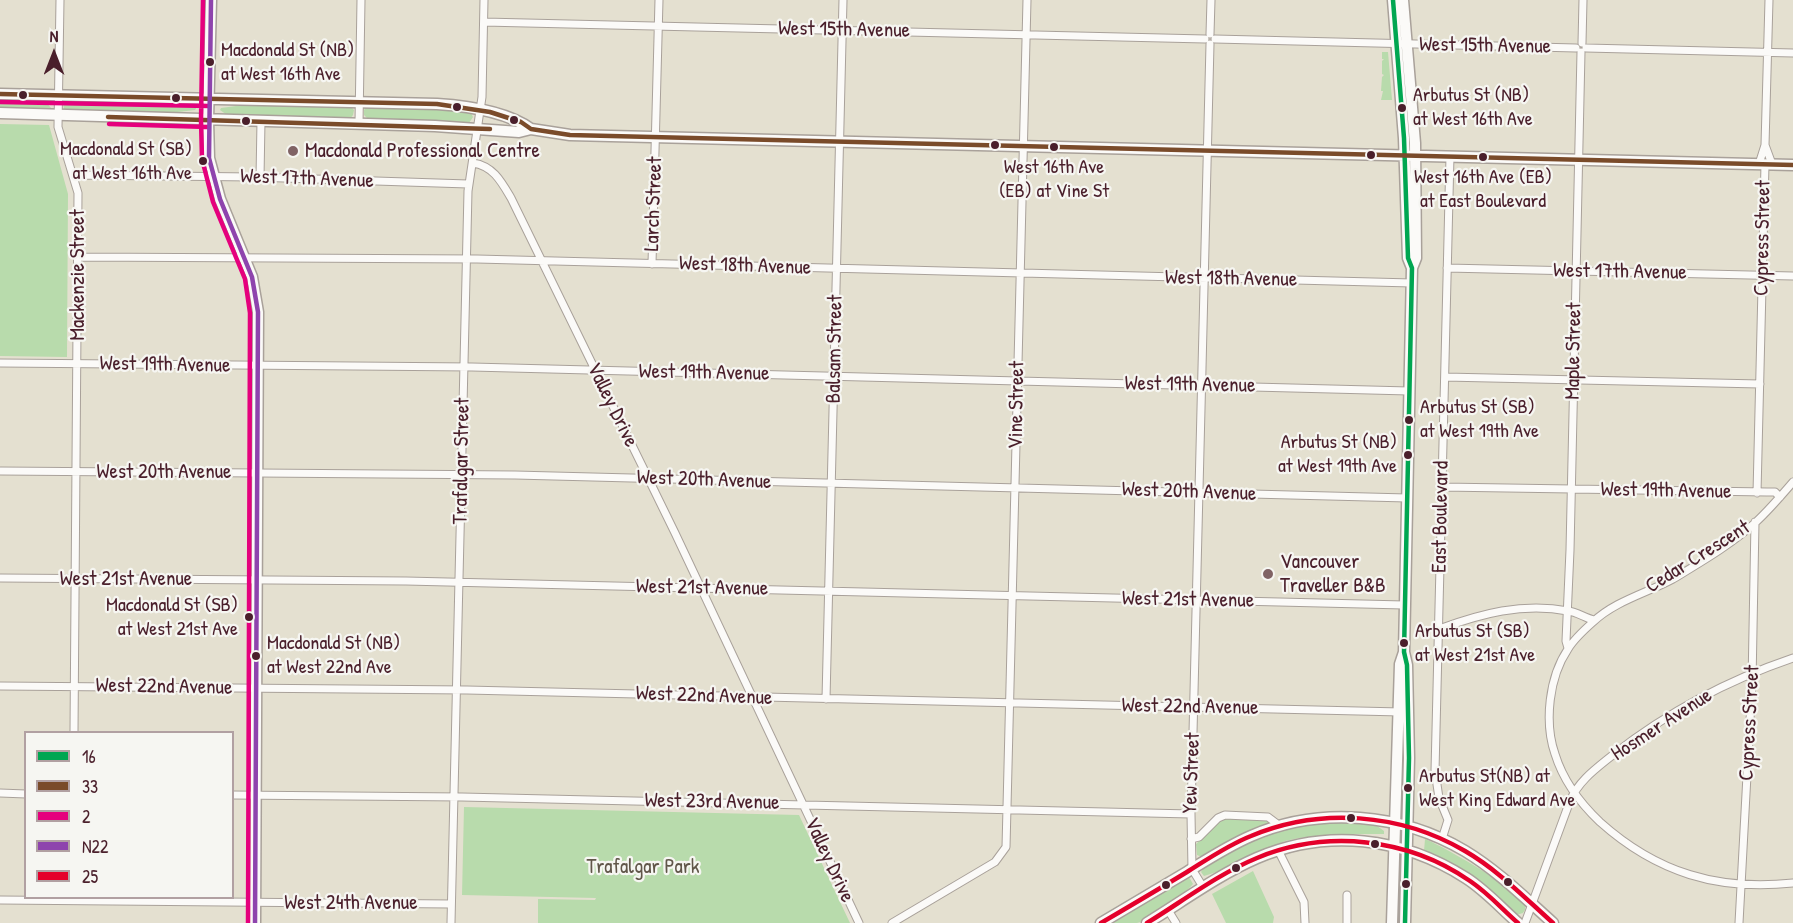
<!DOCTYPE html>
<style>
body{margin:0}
#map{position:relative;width:1793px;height:923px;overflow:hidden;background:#e4e0d0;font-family:"Patrick Hand",sans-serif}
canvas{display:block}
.legend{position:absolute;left:24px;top:731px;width:210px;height:168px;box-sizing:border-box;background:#f6f6f2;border:2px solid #b1a0a2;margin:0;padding:8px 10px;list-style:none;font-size:18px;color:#4a1f2b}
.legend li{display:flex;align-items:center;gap:12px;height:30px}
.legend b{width:30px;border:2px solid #b1a0a2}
.north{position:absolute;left:24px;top:24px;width:60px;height:60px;-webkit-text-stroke:4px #f6f6f2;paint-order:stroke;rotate:0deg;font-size:16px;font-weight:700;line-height:24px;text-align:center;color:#4a1f2b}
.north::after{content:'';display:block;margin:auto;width:21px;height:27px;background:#4a1f2b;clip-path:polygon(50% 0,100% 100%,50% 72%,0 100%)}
</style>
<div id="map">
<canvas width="1793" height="923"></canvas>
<ul class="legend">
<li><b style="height:8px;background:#00a651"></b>16</li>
<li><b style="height:8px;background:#7a4b2a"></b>33</li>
<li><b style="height:8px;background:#e5007d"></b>2</li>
<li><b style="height:8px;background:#8e44ad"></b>N22</li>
<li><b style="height:8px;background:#e4002b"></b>25</li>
</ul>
<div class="north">N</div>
</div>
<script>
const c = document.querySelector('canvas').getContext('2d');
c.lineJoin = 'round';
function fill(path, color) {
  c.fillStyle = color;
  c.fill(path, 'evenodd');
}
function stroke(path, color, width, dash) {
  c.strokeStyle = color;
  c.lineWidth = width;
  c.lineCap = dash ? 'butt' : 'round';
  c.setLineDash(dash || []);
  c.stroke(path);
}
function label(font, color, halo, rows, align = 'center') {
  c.font = font + ' "Patrick Hand",sans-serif';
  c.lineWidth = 4.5;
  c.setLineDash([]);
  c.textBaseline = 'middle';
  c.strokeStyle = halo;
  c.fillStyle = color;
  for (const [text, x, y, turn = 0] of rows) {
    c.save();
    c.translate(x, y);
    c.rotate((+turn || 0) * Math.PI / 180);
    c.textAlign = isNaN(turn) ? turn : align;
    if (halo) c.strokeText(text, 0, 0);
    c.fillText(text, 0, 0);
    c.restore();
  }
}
fill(new Path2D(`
 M1382 52H1388L1392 100H1381L1383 91H1381L1382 77 1384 75 1382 74V61L1384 59H1382Z
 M0 97 23 98 46 102 51 108 48 110 0 111Z
 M68 100 190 103 197 107 195 110 178 112 79 113 64 109 63 103Z
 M319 104 350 106 354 110 353 115 350 119 227 115 220 110 221 108 236 106Z
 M367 106 462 110 471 113 473 117 469 123 369 120 364 115V110Z
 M0 124 49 125 68 194 67 357 0 356Z
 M464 807 799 815 850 923H538V899L595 900 596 898 462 895Z
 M1227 817 1264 818 1272 823 1202 857 1197 855 1196 844 1221 820Z
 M1345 821 1376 825 1384 831V834H1336L1299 838 1285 841 1229 868 1204 876 1201 872 1206 865 1253 839 1298 826Z
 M1425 839C1443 846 1518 889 1525 904 1526 909 1525 910 1523 913L1516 915 1424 851Z
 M1253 871 1274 917 1273 923H1226L1212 894Z
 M1189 877 1193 884C1185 894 1150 920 1137 923 1129 923 1117 923 1108 923Z`), '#b8dbac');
const street = new Path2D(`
 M60 0 58 127 78 193 74 732
 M484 22 1205 39
 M1210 34 1211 0
 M1215 39 1576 48
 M1582 43 1583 0
 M1586 48 1793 53
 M359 123 361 0
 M1765 145 1772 164
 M473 163C493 166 501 181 511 198L675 533 859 923
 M1759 164 1765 145 1769 0
 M74 175 253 177 468 184
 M260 178 261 121
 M78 257 477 259 1412 283
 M652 264 659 0
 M1447 268 1793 276
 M0 363 472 367 1409 391
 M1445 377 1760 384
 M0 471 515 475 1407 498
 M1793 482C1781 496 1769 510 1756 522 1732 544 1701 562 1673 579 1647 593 1615 601 1593 622 1584 630 1574 639 1568 649 1549 677 1544 722 1555 754 1563 780 1581 804 1600 822 1657 873 1718 891 1793 883
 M1442 487 1767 492H1775L1780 497
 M1757 493 1765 164
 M0 578 406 581 1404 605
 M1439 629C1480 614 1523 602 1568 611 1577 612 1585 618 1594 620
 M1568 648 1566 641 1570 550 1581 52
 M0 686 467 690 1401 712
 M826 699 843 0
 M0 793 26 794
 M232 795 462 797 1191 814
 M1191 839 1199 837 1218 818 1225 815 1268 817 1280 826
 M1442 839 1448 820 1439 798 1435 771 1450 156
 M1278 850 1304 902 1305 923
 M1203 887 1192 869 1191 814 1210 44
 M0 900 451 904
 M1168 910 1176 923
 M451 923 468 191 482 97 484 0
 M892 923 995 862 1006 847 1027 0
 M1347 923V895
 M1525 923 1570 801C1579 780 1597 768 1614 754 1668 712 1728 680 1793 658
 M1739 923 1752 683 1755 522`);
const secondary = new Path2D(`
 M211 0 208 120 209 158 220 199 252 277 258 312 255 923
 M1393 0 1404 138 1408 258 1412 268
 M0 94 437 104C468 106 506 111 531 129
 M0 113 435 126 519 132 531 129 570 135 1793 165
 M1404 652 1407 665 1409 758 1405 923
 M1101 923C1130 906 1158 889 1187 872 1208 859 1228 846 1251 836 1320 806 1401 813 1465 851 1498 871 1525 898 1553 923
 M1147 923C1183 901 1218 875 1257 858 1327 828 1402 837 1466 878 1485 890 1501 908 1518 923
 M1392 923 1400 664 1404 652 1412 268 1416 258 1415 143 1403 0`);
stroke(street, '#a9a19a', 9);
stroke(secondary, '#a9a19a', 13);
stroke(street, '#fbfaf8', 7);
stroke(secondary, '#fbfaf8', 10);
stroke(new Path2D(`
 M1393 0 1404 138 1408 258 1412 268 1404 652 1407 665 1409 758 1405 923`), '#00a651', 4.5);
stroke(new Path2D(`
 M0 94 437 104 490 112 521 122 531 129 570 135 1793 165
 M108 117 490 129`), '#7a4b2a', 4.5);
stroke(new Path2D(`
 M203 0 201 120 202 159 213 202 245 279 250 313 248 923
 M0 102 209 106
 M109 124 208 127`), '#e5007d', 4.5);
stroke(new Path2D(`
 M211 0 209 158 220 199 252 277 258 312 255 923`), '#8e44ad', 4.5);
stroke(new Path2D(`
 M1101 923C1130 906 1159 889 1187 872 1208 859 1228 845 1251 836 1320 807 1400 813 1465 851 1498 870 1525 898 1553 923
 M1147 923C1183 901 1218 874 1257 858 1327 829 1408 838 1470 881 1488 893 1502 909 1518 923`), '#e4002b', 4.5);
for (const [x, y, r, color] of [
 [210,62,5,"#4a1f2b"],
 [23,95,5,"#4a1f2b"],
 [176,98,5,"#4a1f2b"],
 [457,107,5,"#4a1f2b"],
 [1402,108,5,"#4a1f2b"],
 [514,120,5,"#4a1f2b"],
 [246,121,5,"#4a1f2b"],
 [995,145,5,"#4a1f2b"],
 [1054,147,5,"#4a1f2b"],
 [293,151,6,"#806365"],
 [1371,155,5,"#4a1f2b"],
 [1483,157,5,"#4a1f2b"],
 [203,161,5,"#4a1f2b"],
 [1409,420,5,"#4a1f2b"],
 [1408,455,5,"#4a1f2b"],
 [1268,574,6,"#806365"],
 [249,617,5,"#4a1f2b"],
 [1404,643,5,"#4a1f2b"],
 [256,656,5,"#4a1f2b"],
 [1408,788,5,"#4a1f2b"],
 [1351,818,5,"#4a1f2b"],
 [1375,844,5,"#4a1f2b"],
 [1236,868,5,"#4a1f2b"],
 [1508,882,5,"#4a1f2b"],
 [1406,884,5,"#4a1f2b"],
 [1166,885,5,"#4a1f2b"]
]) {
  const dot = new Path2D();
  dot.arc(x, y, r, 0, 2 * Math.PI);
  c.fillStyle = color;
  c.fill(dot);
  stroke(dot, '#f6f6f2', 2);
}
label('20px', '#4a1f2b', '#f6f6f2', [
 ["Macdonald St (NB)",221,51],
 ["at West 16th Ave",221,75],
 ["Arbutus St (NB)",1413,96],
 ["at West 16th Ave",1413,120],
 ["Macdonald St (SB)",192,150,"right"],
 ["at West 16th Ave",192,174,"right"],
 ["West 16th Ave",1054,168,"center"],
 ["(EB) at Vine St",1054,192,"center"],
 ["West 16th Ave (EB)",1483,178,"center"],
 ["at East Boulevard",1483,202,"center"],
 ["Arbutus St (SB)",1420,408],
 ["at West 19th Ave",1420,432],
 ["Arbutus St (NB)",1397,443,"right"],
 ["at West 19th Ave",1397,467,"right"],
 ["Macdonald St (SB)",238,606,"right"],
 ["at West 21st Ave",238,630,"right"],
 ["Arbutus St (SB)",1415,632],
 ["at West 21st Ave",1415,656],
 ["Macdonald St (NB)",267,644],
 ["at West 22nd Ave",267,668],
 ["Arbutus St(NB) at",1419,777],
 ["West King Edward Ave",1419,801]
], 'left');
label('21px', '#4a1f2b', '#f6f6f2', [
 ["West 15th Avenue",844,30,1],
 ["West 15th Avenue",1485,46,1],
 ["West 17th Avenue",307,179,2],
 ["Larch Street",654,204,-88],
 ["Cypress Street",1763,238,-89],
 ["West 18th Avenue",745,266,2],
 ["West 17th Avenue",1620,272,1],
 ["Mackenzie Street",78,275,-90],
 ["West 18th Avenue",1231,279,1],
 ["Balsam Street",835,349,-89],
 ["Maple Street",1574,351,-89],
 ["West 19th Avenue",165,365,1],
 ["West 19th Avenue",704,373,1],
 ["West 19th Avenue",1190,385,1],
 ["Valley Drive",612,405,64],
 ["Vine Street",1017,405,-89],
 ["Trafalgar Street",462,461,-89],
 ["West 20th Avenue",164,472],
 ["West 20th Avenue",704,480,2],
 ["West 19th Avenue",1666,491,1],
 ["West 20th Avenue",1189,492,2],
 ["East Boulevard",1441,517,-89],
 ["Cedar Crescent",1698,557,-32],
 ["West 21st Avenue",126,579],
 ["West 21st Avenue",702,588,1],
 ["West 21st Avenue",1188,600,1],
 ["West 22nd Avenue",164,687,1],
 ["West 22nd Avenue",704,696,2],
 ["West 22nd Avenue",1190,707,1],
 ["Cypress Street",1750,723,-87],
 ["Hosmer Avenue",1662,725,-33],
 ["Yew Street",1192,773,-88],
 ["West 23rd Avenue",712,802,1],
 ["Valley Drive",829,860,65],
 ["West 24th Avenue",351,903]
]);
label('21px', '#4a1f2b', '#f6f6f2', [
 ["Macdonald Professional Centre",305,151],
 ["Vancouver",1280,562],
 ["Traveller B&B",1280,586]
], 'left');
label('21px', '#605649', '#f6f6f2', [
 ["Trafalgar Park",643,867]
]);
</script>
